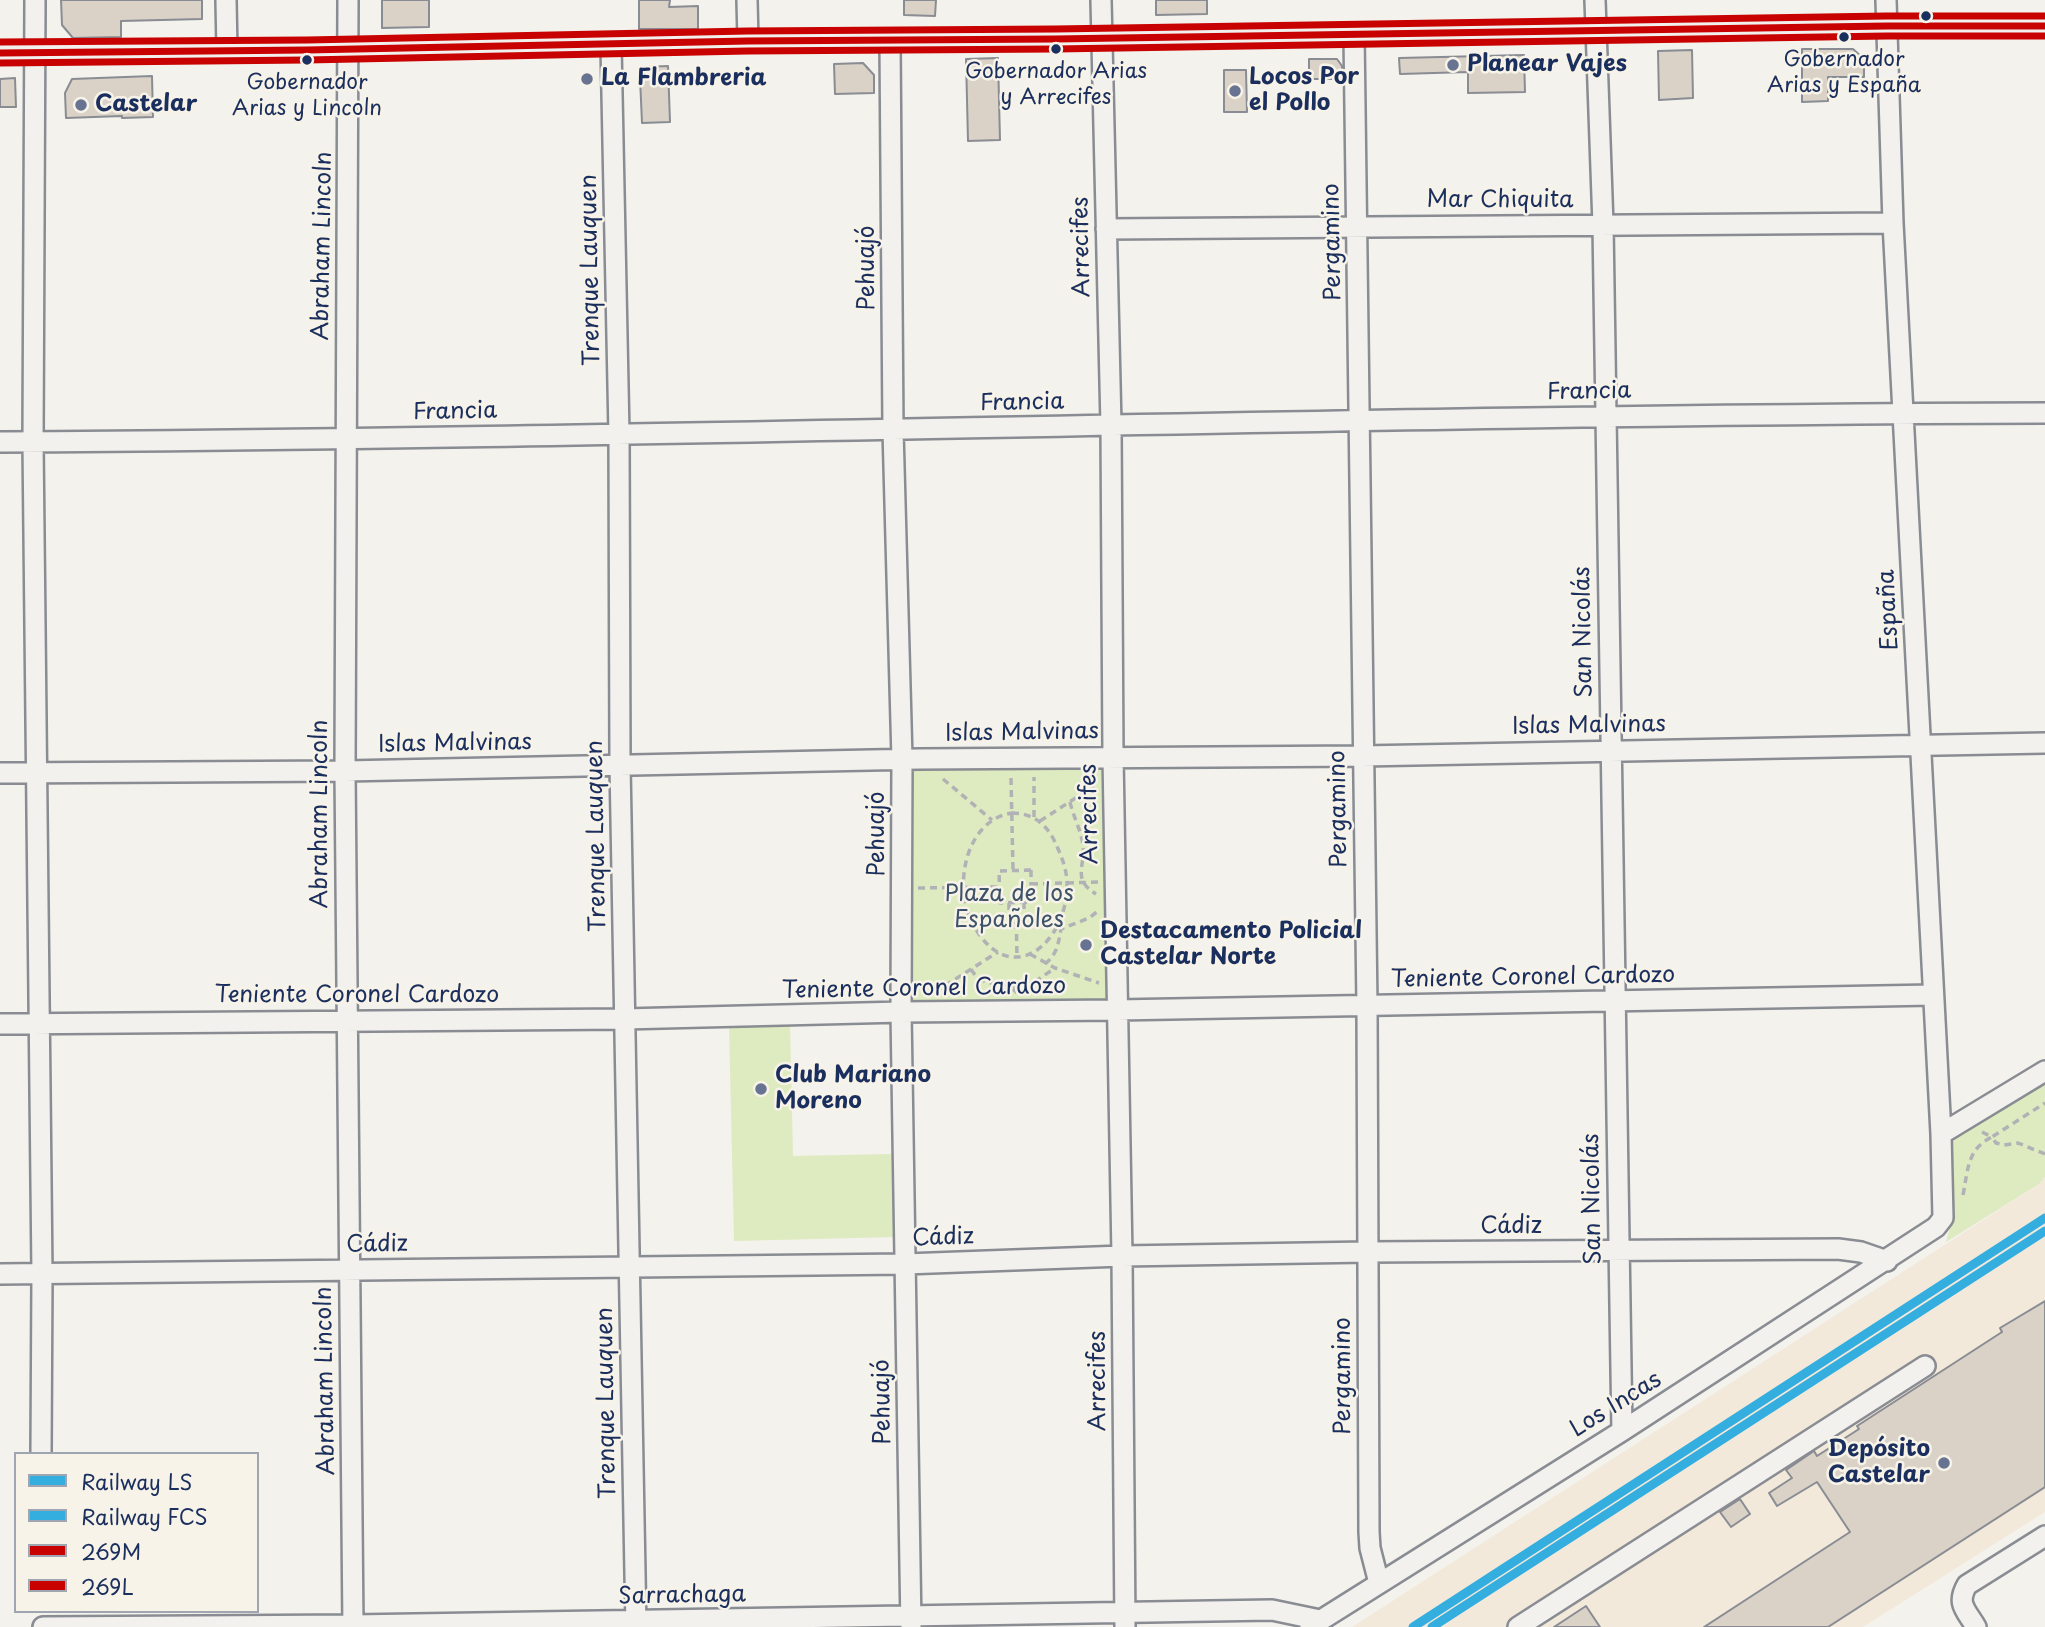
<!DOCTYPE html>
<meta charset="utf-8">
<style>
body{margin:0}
#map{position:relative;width:2045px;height:1627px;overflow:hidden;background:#f4f2ec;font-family:"Playpen Sans",sans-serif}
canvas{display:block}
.legend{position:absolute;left:14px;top:1452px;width:245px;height:161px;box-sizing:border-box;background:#f7f3e8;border:2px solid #9fa5b1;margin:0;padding:9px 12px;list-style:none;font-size:21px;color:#1b2f5e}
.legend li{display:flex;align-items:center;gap:14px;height:35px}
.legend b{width:35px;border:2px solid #9fa5b1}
</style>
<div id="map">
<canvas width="2045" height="1627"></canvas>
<ul class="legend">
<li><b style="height:9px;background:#34addf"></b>Railway LS</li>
<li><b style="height:9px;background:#34addf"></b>Railway FCS</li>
<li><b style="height:9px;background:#c70201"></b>269M</li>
<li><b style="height:9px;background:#c70201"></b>269L</li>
</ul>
</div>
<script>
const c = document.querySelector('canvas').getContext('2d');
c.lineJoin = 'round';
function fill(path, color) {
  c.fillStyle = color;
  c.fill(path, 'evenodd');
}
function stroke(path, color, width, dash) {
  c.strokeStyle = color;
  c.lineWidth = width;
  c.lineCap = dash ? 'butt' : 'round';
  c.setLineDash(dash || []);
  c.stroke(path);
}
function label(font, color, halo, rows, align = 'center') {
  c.font = font + ' "Playpen Sans",sans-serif';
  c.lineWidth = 5;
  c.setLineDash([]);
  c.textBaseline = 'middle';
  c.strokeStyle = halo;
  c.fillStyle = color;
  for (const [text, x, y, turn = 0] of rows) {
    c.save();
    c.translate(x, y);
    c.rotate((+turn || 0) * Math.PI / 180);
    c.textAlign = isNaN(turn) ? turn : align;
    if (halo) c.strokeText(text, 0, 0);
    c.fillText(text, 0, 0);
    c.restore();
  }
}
fill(new Path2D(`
 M2045 1177V1512L1863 1627H1352L2039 1184Z`), '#f2e9db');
fill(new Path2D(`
 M1101 768 1108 1002 913 1005 914 769Z
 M790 1024 793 1156 893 1154 895 1237 734 1241 729 1025Z
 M2045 1082V1177L2039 1184 1946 1242 1953 1217 1952 1139Z`), '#deeabf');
const building = new Path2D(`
 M61 0H202V19L121 21V37L73 38 62 25Z
 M382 0H429V27L382 28Z
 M639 0H670L669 7 698 6V29H639Z
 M904 0H936L935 16 904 15Z
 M1156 0H1207V14L1156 15Z
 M1802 49H1853L1864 59V77H1828V101L1802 102Z
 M1692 50 1693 98 1659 100 1658 51Z
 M1524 55 1525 92 1468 93V72L1400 74 1399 58Z
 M998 58 1000 140 968 141 966 59Z
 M1309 59H1337L1342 66V79H1309Z
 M863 63 874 75V93L835 94 834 64Z
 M668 66 670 122 642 123 640 78 644 67Z
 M1224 70H1246L1247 112H1224Z
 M152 76 153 117 122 118V116L66 118 65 93 72 79Z
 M15 78 16 107H0V79Z
 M2045 1301V1487L1828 1627H1704L1850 1532 1817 1482 1777 1506 1769 1493 1792 1478 1786 1470 1814 1451 1817 1456 1859 1429 1857 1426 2002 1332 2000 1328Z
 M1740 1499 1750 1514 1731 1527 1720 1512Z
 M1586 1606 1600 1627H1554Z`);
fill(building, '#dad2c7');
stroke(building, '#898c92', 2);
const minor = new Path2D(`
 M35 0 33 442 42 1274 41 1454
 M226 0 227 51
 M348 0 345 771 353 1627
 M747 0 748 41
 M1101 0 1111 425 1113 757 1122 1256 1125 1627
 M1595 0 1603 225 1622 1431
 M1354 34 1367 1006 1369 1532 1370 1548 1379 1583
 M890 41 893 430 902 759 901 1012 911 1627
 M611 45 619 434 620 765 636 1627
 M0 53 307 50 748 41 1055 39 1887 26H2045
 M1106 229 1893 223
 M0 442C682 438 1363 415 2045 413
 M0 773 345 771 919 759 1362 756 2045 743
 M0 1024 624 1019 901 1012 1117 1010 1933 995
 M1941 1134 2045 1071
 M0 1274 905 1264 1122 1256 1368 1252 1838 1249 1861 1252 1887 1261
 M43 1627 353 1625 1272 1610 1320 1620
 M1310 1627 1622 1431 1936 1227 1943 1218 1941 1134 1893 223 1886 0
 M1518 1627 1925 1366
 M1976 1627C1966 1610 1956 1604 1967 1585L2045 1536`);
stroke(minor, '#898c92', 24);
stroke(new Path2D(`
 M1011 778 1013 870
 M943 779 992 820
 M1070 802C1073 816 1081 830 1083 845 1086 865 1071 879 1096 894
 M1012 813C1032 813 1045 823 1054 840 1060 853 1066 866 1067 881 1069 947 1005 994 970 918 954 881 967 820 1012 813Z
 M1034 817V777
 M1040 821 1094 786
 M1031 870V902L1000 903 999 871Z
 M1031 884 1099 882
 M918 888 1000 887
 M1009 903V911L1024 910V902
 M1016 910 1017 957
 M1030 954 1055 968 1099 983
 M1045 964C1058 953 1058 944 1061 929L1089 918 1098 911
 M971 969C983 991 1005 978 1017 993
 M1012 986 1030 985 1055 968
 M935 992 998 952
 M1982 1132 1992 1137 2045 1103
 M1963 1195C1968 1170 1967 1149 1992 1137L1996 1143 2004 1145 2018 1143 2045 1154`), '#b1b2b5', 3.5, [7, 5]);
stroke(minor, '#f2f1ed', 19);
stroke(new Path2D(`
 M0 53 307 50 748 41 1055 39 1887 26H2045`), '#c70201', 7);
stroke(new Path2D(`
 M0 63 307 60 748 51 1055 49 1887 36H2045`), '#c70201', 7);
stroke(new Path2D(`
 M0 42 307 40 748 31 1055 29 1887 16H2045`), '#c70201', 7);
stroke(new Path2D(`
 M1413 1627 2045 1218`), '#34addf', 9);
stroke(new Path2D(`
 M1432 1627 2045 1231`), '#34addf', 9);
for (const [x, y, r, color] of [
 [1926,16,6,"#1b2f5e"],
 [1844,37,6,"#1b2f5e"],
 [1056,49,6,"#1b2f5e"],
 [307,60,6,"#1b2f5e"],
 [1453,65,7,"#677390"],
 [587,79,7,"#677390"],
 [1235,91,7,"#677390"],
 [81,105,7,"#677390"],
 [1086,945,7,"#677390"],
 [761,1089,7,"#677390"],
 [1944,1463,7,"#677390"]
]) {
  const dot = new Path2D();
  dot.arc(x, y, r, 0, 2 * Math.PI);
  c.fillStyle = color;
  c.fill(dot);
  stroke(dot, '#f7f3e8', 2.5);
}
label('21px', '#1b2f5e', '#f7f3e8', [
 ["Gobernador",1844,60],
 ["Arias y España",1844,86],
 ["Gobernador Arias",1056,72],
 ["y Arrecifes",1056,98],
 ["Gobernador",307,83],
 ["Arias y Lincoln",307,109]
]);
label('bold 23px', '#1b2f5e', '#f7f3e8', [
 ["Planear Vajes",1467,65],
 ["Locos Por",1249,78],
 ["el Pollo",1249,104],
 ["La Flambreria",601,79],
 ["Castelar",95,105],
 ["Destacamento Policial",1100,932],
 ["Castelar Norte",1100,958],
 ["Club Mariano",775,1076],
 ["Moreno",775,1102],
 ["Depósito",1930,1450,"right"],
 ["Castelar",1930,1476,"right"]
], 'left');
label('23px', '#1b2f5e', '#f7f3e8', [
 ["Mar Chiquita",1500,201],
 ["Pergamino",1333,242,-91],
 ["Abraham Lincoln",323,246,-89],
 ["Arrecifes",1082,247,-91],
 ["Pehuajó",868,268,-90],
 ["Trenque Lauquen",591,270,-91],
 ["Francia",1589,392,-1],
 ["Francia",1022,403,-1],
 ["Francia",455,412,-1],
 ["España",1889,610,-93],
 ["San Nicolás",1584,632,-91],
 ["Islas Malvinas",1589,726,-1],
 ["Islas Malvinas",1022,733,-1],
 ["Islas Malvinas",455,744,-1],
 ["Pergamino",1339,809,-91],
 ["Abraham Lincoln",321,814,-90],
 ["Arrecifes",1090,814,-91],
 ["Pehuajó",878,834,-90],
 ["Trenque Lauquen",597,836,-91],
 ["Teniente Coronel Cardozo",1533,978,-1],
 ["Teniente Coronel Cardozo",924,989,-1],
 ["Teniente Coronel Cardozo",357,996],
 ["San Nicolás",1593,1199,-91],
 ["Cádiz",1511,1227],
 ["Cádiz",943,1238,-2],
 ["Cádiz",377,1245,-1],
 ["Pergamino",1344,1376,-90],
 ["Abraham Lincoln",326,1381,-91],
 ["Arrecifes",1099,1381,-90],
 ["Pehuajó",883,1402,-91],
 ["Trenque Lauquen",607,1403,-91],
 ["Los Incas",1616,1405,-32],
 ["Sarrachaga",682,1596,-1]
]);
label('23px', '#3e536a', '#f7f3e8', [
 ["Plaza de los",1009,895],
 ["Españoles",1009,921]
]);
</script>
